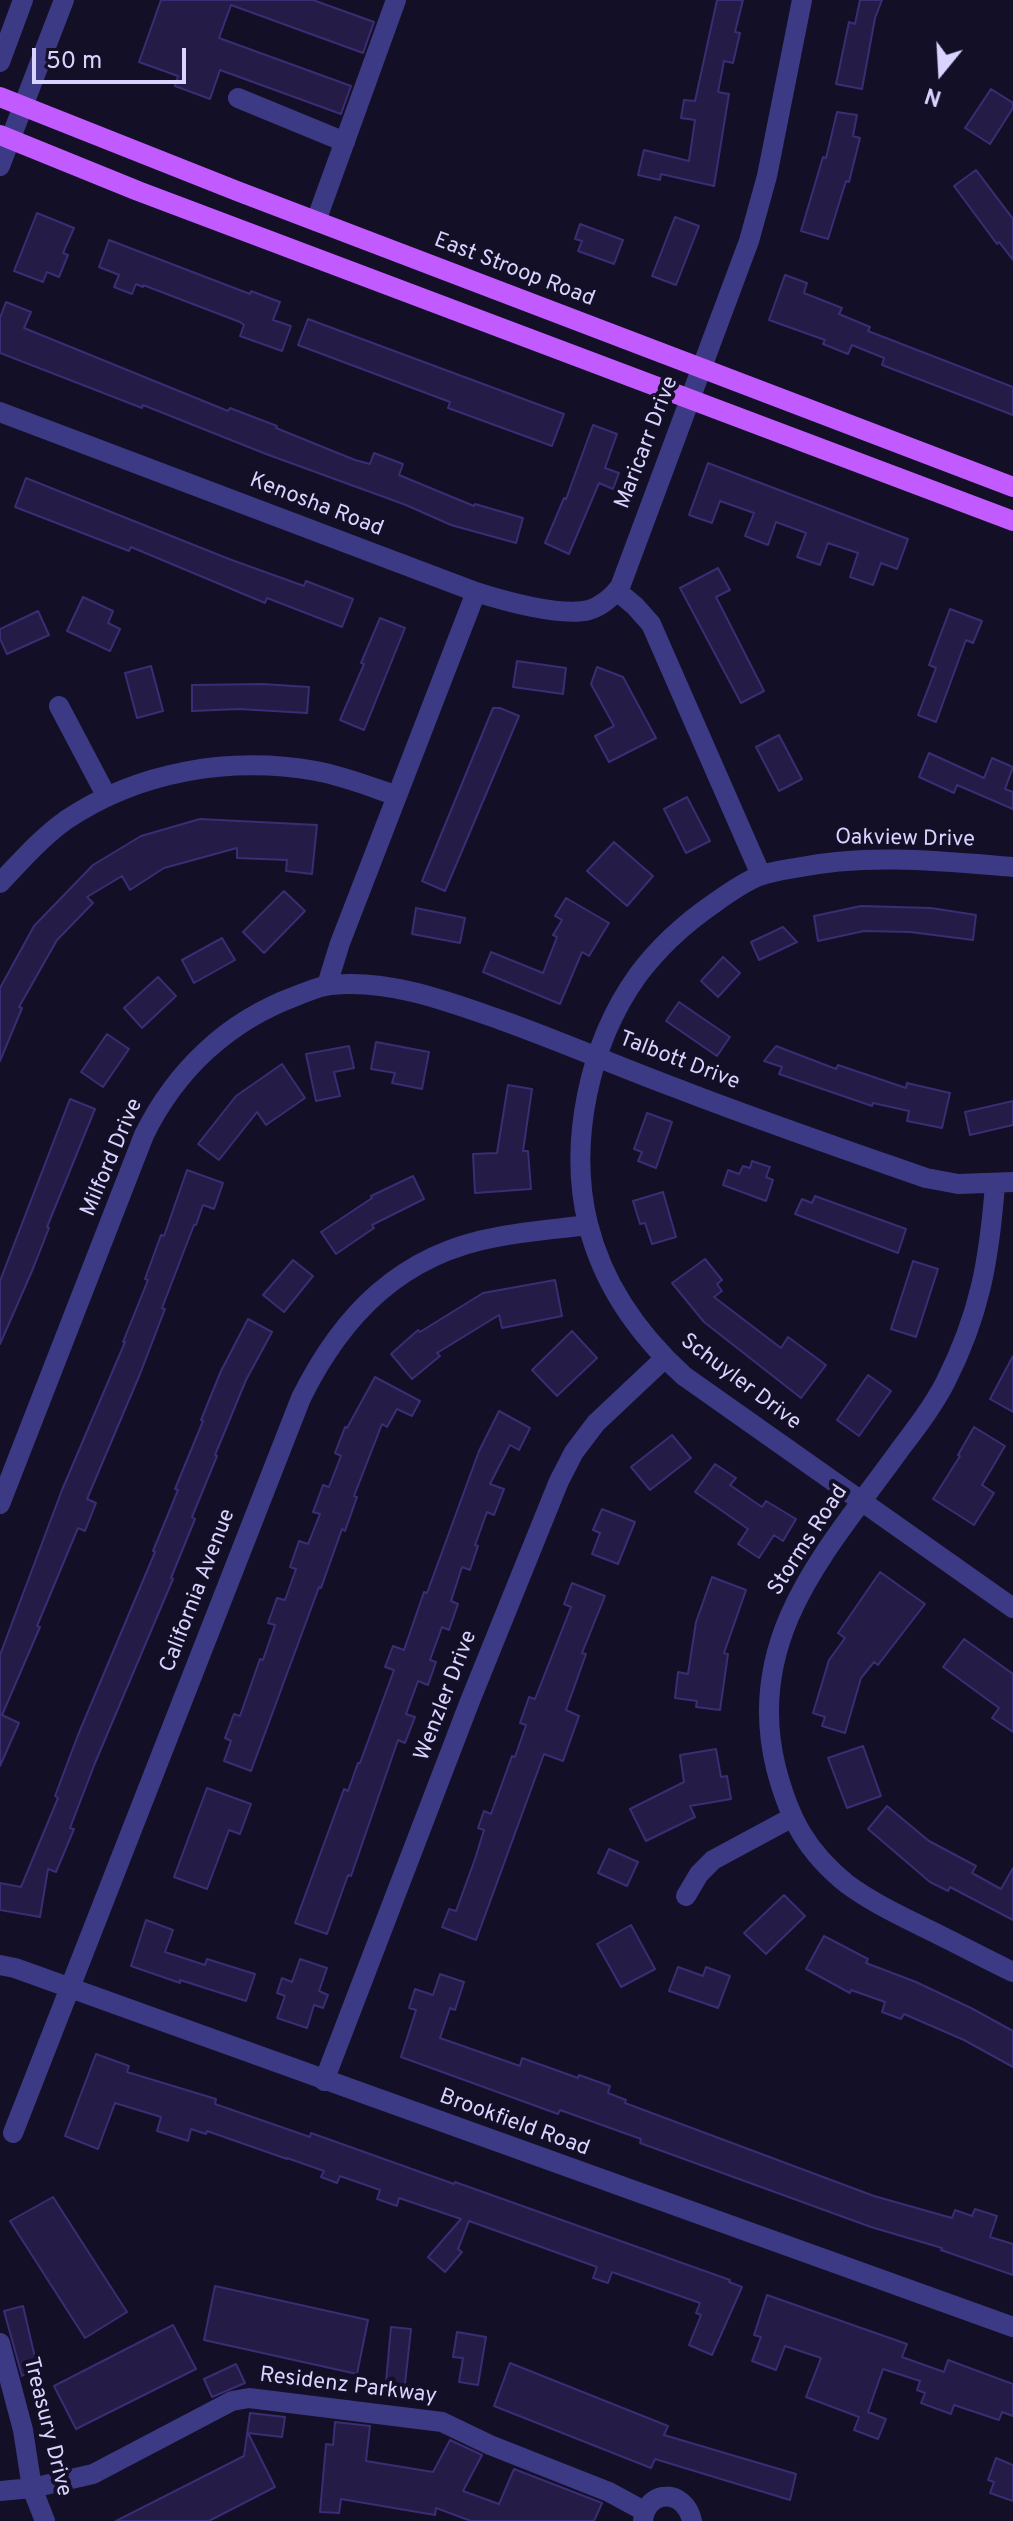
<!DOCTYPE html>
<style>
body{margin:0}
#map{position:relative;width:1013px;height:2521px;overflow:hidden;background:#130f26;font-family:Overpass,sans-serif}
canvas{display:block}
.north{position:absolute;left:901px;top:32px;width:80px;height:80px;-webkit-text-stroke:6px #130f26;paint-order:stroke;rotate:198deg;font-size:22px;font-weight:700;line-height:32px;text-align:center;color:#d9d4ff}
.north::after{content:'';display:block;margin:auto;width:28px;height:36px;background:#d9d4ff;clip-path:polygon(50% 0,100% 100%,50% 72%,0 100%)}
.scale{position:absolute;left:32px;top:48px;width:154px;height:36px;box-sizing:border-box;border:4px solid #d9d4ff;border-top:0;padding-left:10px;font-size:24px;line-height:28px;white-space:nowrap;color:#d9d4ff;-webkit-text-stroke:6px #130f26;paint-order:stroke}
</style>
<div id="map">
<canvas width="1013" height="2521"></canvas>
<div class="north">N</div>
<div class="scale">50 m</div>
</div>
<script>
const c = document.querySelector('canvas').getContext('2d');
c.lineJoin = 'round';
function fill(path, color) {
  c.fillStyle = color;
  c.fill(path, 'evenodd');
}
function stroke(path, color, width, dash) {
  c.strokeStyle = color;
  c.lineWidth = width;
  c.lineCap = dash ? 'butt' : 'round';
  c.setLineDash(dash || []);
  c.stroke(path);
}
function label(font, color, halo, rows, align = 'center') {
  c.font = font + ' Overpass,sans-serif';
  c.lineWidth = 8;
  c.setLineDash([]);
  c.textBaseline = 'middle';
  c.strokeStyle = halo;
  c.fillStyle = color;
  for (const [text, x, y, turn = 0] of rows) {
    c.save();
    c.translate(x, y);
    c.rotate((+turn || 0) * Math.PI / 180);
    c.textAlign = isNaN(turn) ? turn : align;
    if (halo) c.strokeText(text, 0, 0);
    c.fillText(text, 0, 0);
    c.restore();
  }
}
const building = new Path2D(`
 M161 0H313L374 22 363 53 231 5 219 38 351 86 341 114 220 70 210 99 175 86 178 76 139 62Z
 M717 0H743L735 32 740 33 733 63 724 61 718 92 729 94 714 186 661 174 660 180 638 175 644 150 689 161 695 120 681 118 684 100 695 101Z
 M860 0H882L875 18 862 89 836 84 849 22 855 24Z
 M991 89 1013 103V108L990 144 965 128Z
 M837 112 857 115 853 136 860 138 849 182 846 181 828 239 801 231 823 157 826 158Z
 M976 170 1013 219V260L999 242 997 244 954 186Z
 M37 213 74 228 63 253 68 255 59 277 47 272 43 282 14 271Z
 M675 217 699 226 676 285 652 276Z
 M580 224 623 240 614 264 578 251 582 241 575 239Z
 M109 240 250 294 251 291 280 302 273 320 291 326 282 351 240 336 244 325 240 322 143 285V287L136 284 132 294 114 287 119 275 99 267Z
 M785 275 807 283 804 293 842 308 839 314 870 327 868 331 1013 387V415L882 365 884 358 852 345 848 354 823 344 825 340 769 320Z
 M6 302 31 312 24 328 228 411 230 408 277 426 276 428 355 460 370 464 374 453 403 464 399 475 474 506 475 504 523 518 516 543 451 525 406 505 266 454 143 405 142 408 0 353V318Z
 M308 319 564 414 552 446 448 408 450 402 298 345Z
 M593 425 617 434 605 468 619 473 613 489 599 483 569 554 545 543 564 498 566 499Z
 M708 463 908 539 897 569 881 563 873 585 850 577 858 553 828 543 820 565 797 557 806 533 776 522 768 545 745 536 754 513 720 501 712 523 689 515Z
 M26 478 229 559 304 586 306 581 353 599 342 627 267 598 265 603 131 547 129 551 15 507Z
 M718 568 730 590 716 597 764 691 741 703 680 588Z
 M83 597 113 611 108 623 120 629 110 651 67 631Z
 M950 609 982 621 973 643 966 640 936 722 918 715 936 668 929 665Z
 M38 611 49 635 7 654 0 639V629Z
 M380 618 405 628 364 730 340 720 364 664 361 663Z
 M517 661 566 668 563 694 513 687Z
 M151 666 163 711 137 718 125 673Z
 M597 667 623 677 656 738 609 762 595 736 614 726 591 684Z
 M262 684 309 687 307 713 239 709 192 711V685Z
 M493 708H500L519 716 445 891 422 881Z
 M779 735 802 779 779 791 756 747Z
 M929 753 984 778 992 758 1013 767 1005 789 1013 792V809L957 785 954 793 919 777Z
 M687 797 710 841 686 853 664 809Z
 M200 819 317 825 312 874 286 871 287 860 237 858V848L164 868 130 890 122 876 87 897 93 903 57 940 19 1007 22 1008 0 1061V988L34 926 93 865 141 836Z
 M614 842 653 876 627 906 587 871Z
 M284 891 305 911 264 953 243 932Z
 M566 898 609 923 589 956 582 952 560 1004 483 972 491 952 543 973 557 937 553 935 562 920 555 916Z
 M861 906 931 908 976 915 973 940 910 932 864 931 818 941 814 916Z
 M416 908 465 918 460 943 412 934Z
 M783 927 797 942 759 960 751 942Z
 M222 938 235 960 194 983 182 960Z
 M723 957 740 973 718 997 701 981Z
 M158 977 176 996 142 1028 124 1008Z
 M679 1002 730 1037 717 1056 666 1021Z
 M107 1034 129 1049 103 1087 81 1072Z
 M376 1042 429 1052 422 1089 392 1083 395 1073 371 1069Z
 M349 1046 354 1068 334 1072 340 1096 316 1101 306 1054Z
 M776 1046 836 1069 838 1065 906 1088 907 1083 950 1093 942 1128 907 1121 909 1111 873 1103 872 1106 779 1074 782 1067 764 1061Z
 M282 1064 305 1098 266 1125 257 1112 219 1160 198 1144 236 1096Z
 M508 1085 532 1089 523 1151H528L531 1189 475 1193 473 1154 497 1153Z
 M70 1099 95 1109 47 1227 49 1228 32 1271 0 1344V1281Z
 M1013 1101V1125L970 1135 965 1112Z
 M647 1113 672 1122 656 1168 638 1161 642 1152 634 1149Z
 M752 1161 770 1167 766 1177 773 1180 766 1201 723 1185 728 1170 739 1174 743 1166 750 1168Z
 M187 1170 223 1183 214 1209 203 1205 196 1225H194L162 1308 165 1309 140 1374 87 1499 96 1503 85 1531 78 1528 37 1626 40 1627 2 1715 19 1723 0 1766V1655L62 1490 125 1342H123L148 1280 145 1279 161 1235 164 1236Z
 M413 1176 424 1199 372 1225 374 1228 336 1254 321 1232 372 1198 371 1196Z
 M663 1192 676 1237 652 1244 645 1223 640 1224 633 1201Z
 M815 1196 906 1229 898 1253 795 1214 802 1199 812 1203Z
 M705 1259 722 1280 717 1284 722 1291 714 1297 781 1348 788 1337 826 1365 801 1398 704 1322 672 1283Z
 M293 1260 313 1276 284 1312 263 1295Z
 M913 1261 938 1269 916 1337 891 1329Z
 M555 1280 562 1316 502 1328 499 1315 437 1353 440 1356 412 1379 391 1354 418 1330 420 1332 483 1293Z
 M248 1319 272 1332 246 1380 215 1455 217 1456 192 1517 195 1519 171 1578 173 1579 95 1763 70 1828 74 1829 56 1872 48 1869 40 1917 0 1910V1883L21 1887 58 1798 55 1796 78 1735 155 1552 153 1551 178 1490 175 1489 203 1421 201 1420 221 1371Z
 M572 1331 597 1358 557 1396 532 1370Z
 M1013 1356V1412L990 1399Z
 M868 1375 891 1391 859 1436 837 1420Z
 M375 1377 420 1401 412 1416 397 1409 387 1427 382 1424 354 1496 357 1497 345 1531 342 1529 321 1588 319 1587 251 1771 224 1761 231 1741 225 1738 234 1714 240 1716 260 1659 263 1660 275 1625 268 1623 277 1598 285 1600 296 1569 290 1567 299 1541 308 1544 320 1514 313 1512 323 1485 329 1487 341 1456 335 1453 345 1427 347 1428Z
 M499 1411 530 1428 519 1450 510 1445 490 1484 504 1489 494 1515 487 1512 475 1545 478 1546 470 1570 462 1567 451 1601 458 1604 449 1630 442 1627 430 1660 436 1662 428 1685 418 1681 406 1714 415 1717 405 1743 398 1740 351 1876 348 1875 327 1934 295 1923 344 1789 348 1791 358 1763H360L394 1670 385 1667 393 1646 404 1650 424 1592 427 1593 479 1451Z
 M974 1427 1005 1446 982 1485 994 1493 974 1525 933 1499 960 1456 958 1455Z
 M672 1435 691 1458 650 1490 631 1467Z
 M715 1464 736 1478 730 1485 762 1507 766 1501 796 1519 783 1541 774 1535 759 1558 738 1544 748 1529 695 1492Z
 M602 1509 635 1522 618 1564 592 1554 600 1533 593 1530Z
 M880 1572 925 1604 878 1665 874 1662 861 1678 845 1733 822 1726 825 1717 813 1713 829 1660 845 1638 838 1633Z
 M712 1577 746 1590 724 1653 728 1654 720 1710 696 1707 697 1701 675 1698 678 1672 688 1674 696 1622Z
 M572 1583 605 1596 582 1653 586 1654 566 1710 579 1716 563 1761 544 1754 476 1940 442 1927 449 1909 456 1911 475 1859 484 1830 478 1828 484 1811 491 1814 512 1756 515 1757 526 1725 520 1723 529 1697 535 1699 571 1607 564 1604Z
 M964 1639 1013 1674V1732L992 1718 999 1708 943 1667Z
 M863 1746 881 1796 847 1808 828 1758Z
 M716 1749 721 1777 727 1776 731 1799 690 1806 695 1817 646 1841 630 1809 684 1782 680 1755Z
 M207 1788 251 1804 240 1834 229 1830 207 1889 174 1877Z
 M887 1806 929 1841 976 1866 972 1873 1001 1889 1013 1868V1920L950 1887 948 1891 930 1882 868 1829Z
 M609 1849 638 1862 627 1886 598 1873Z
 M784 1895 805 1916 766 1954 744 1933Z
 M146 1920 173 1930 165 1952 205 1965 207 1959 255 1974 246 2001 180 1980V1983L131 1966Z
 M631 1925 655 1969 621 1987 597 1944Z
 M824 1936 868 1959 866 1963 916 1982 971 2008 1013 2031V2067L964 2040 904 2014 901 2019 882 2012 885 2002 851 1990 850 1993 806 1969Z
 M300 1959 327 1968 319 1991 328 1995 323 2008 314 2005 307 2028 277 2018 285 1996 277 1993 282 1978 292 1982Z
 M678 1967 703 1976 706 1967 730 1976 718 2008 669 1991Z
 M440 1974 464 1982 455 2010 450 2008 440 2038 520 2066 522 2058 578 2078 579 2075 610 2086 608 2093 626 2100 625 2103 874 2196 952 2218 955 2210 972 2216 975 2209 997 2216 990 2237 1013 2244V2275L941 2250 942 2248 871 2227 640 2143 641 2139 560 2110 558 2114 401 2057 416 2010 409 2008 415 1989 433 1995Z
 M96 2054 129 2066 127 2072 216 2099 215 2104 310 2137 311 2133 454 2184 455 2182 730 2280 729 2282 742 2287 712 2355 689 2345 701 2315 696 2313 700 2303 612 2272 608 2283 593 2278 597 2267 469 2221 458 2249 462 2252 445 2272 428 2257 461 2219 399 2198 397 2206 377 2199 380 2190 340 2176 337 2183 321 2177 324 2171 287 2158V2159L207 2131 206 2134 191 2129 188 2141 157 2131 161 2117 115 2103 98 2149 65 2136Z
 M53 2197 127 2312 85 2338 10 2221Z
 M215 2286 368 2320 357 2374 204 2340Z
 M767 2295 907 2344 902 2357 944 2372 948 2360 1013 2384V2416L1002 2412 999 2420 954 2405 951 2414 921 2403 925 2393 917 2390 920 2381 883 2369 868 2412 886 2419 878 2439 854 2430 859 2417 806 2397 821 2358 785 2346 776 2370 752 2361 761 2337 754 2335Z
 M23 2306 37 2366 22 2376 4 2311Z
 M173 2325 196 2369 76 2429 54 2386Z
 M391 2327 411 2329 405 2384 386 2382Z
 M457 2332 486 2337 478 2385 459 2382 463 2358 453 2357Z
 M510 2363 668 2426 664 2435 796 2474 790 2500 655 2459 651 2468 494 2406Z
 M236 2364 245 2383 212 2397 204 2379Z
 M250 2413 285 2417 282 2437 248 2433 275 2487 209 2521H116L244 2456Z
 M335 2422 370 2426 366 2461 433 2472 450 2440 482 2455 463 2491 499 2504 514 2469 602 2503 594 2521H471L436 2508 435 2515 341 2499 339 2513 320 2512 326 2444 333 2445Z
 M996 2458 1013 2465V2501L990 2493 994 2482 988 2480Z`);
fill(building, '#241b47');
stroke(building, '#3b2d73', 2);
stroke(new Path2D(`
 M0 62 23 0
 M238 98 345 142
 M0 166 64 0
 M316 221 396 0
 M0 412 476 592C504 601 561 617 589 610 602 606 612 597 620 587L749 241 767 176 802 0
 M617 591 635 606 651 624 761 875
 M59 706 107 797
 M1013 867C941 861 867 853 795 868 783 870 770 872 759 876 742 883 727 894 713 904 684 924 659 947 638 975 589 1043 568 1143 588 1224 603 1285 639 1335 684 1376L1013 1608
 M0 883C21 861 41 838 66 820 139 771 230 756 316 771 344 776 371 787 397 796
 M327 985 340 943 476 592
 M995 1185C989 1261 980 1314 945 1383 933 1406 917 1427 901 1448 830 1547 743 1635 776 1768 789 1818 806 1851 847 1884 870 1901 895 1913 921 1926 952 1941 982 1957 1013 1972
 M0 1504 144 1135C176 1070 228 1021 296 996 307 992 319 986 331 985 389 979 447 1001 501 1020 560 1041 617 1066 676 1088 758 1120 843 1149 926 1178L958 1184 1013 1182
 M686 1896 699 1874 713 1860 791 1818
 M0 1965 15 1968 1013 2327
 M324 2081 470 1701 559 1481 574 1452 596 1423 665 1358
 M13 2133 301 1398C342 1315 401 1254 497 1237 527 1231 558 1229 588 1225
 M0 2343 23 2430 32 2488 45 2521
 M0 2491 32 2488 93 2474 232 2401 249 2398 442 2422 490 2445 609 2492 644 2511
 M643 2521C646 2489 685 2488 692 2521`), '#3d3a85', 20);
stroke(new Path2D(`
 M0 97 237 191 1013 487
 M0 135 138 191 1013 521`), '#c25bff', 20);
label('22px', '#d9d4ff', '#130f26', [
 ["East Stroop Road",514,271,21],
 ["Maricarr Drive",648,443,-69],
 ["Kenosha Road",316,506,21],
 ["Oakview Drive",905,840,1],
 ["Talbott Drive",679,1062,21],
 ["Milford Drive",113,1158,-67],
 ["Schuyler Drive",740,1383,37],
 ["Storms Road",809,1541,-57],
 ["California Avenue",199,1591,-69],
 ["Wenzler Drive",447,1696,-69],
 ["Brookfield Road",514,2124,20],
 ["Residenz Parkway",348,2387,7],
 ["Treasury Drive",46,2427,76]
]);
</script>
